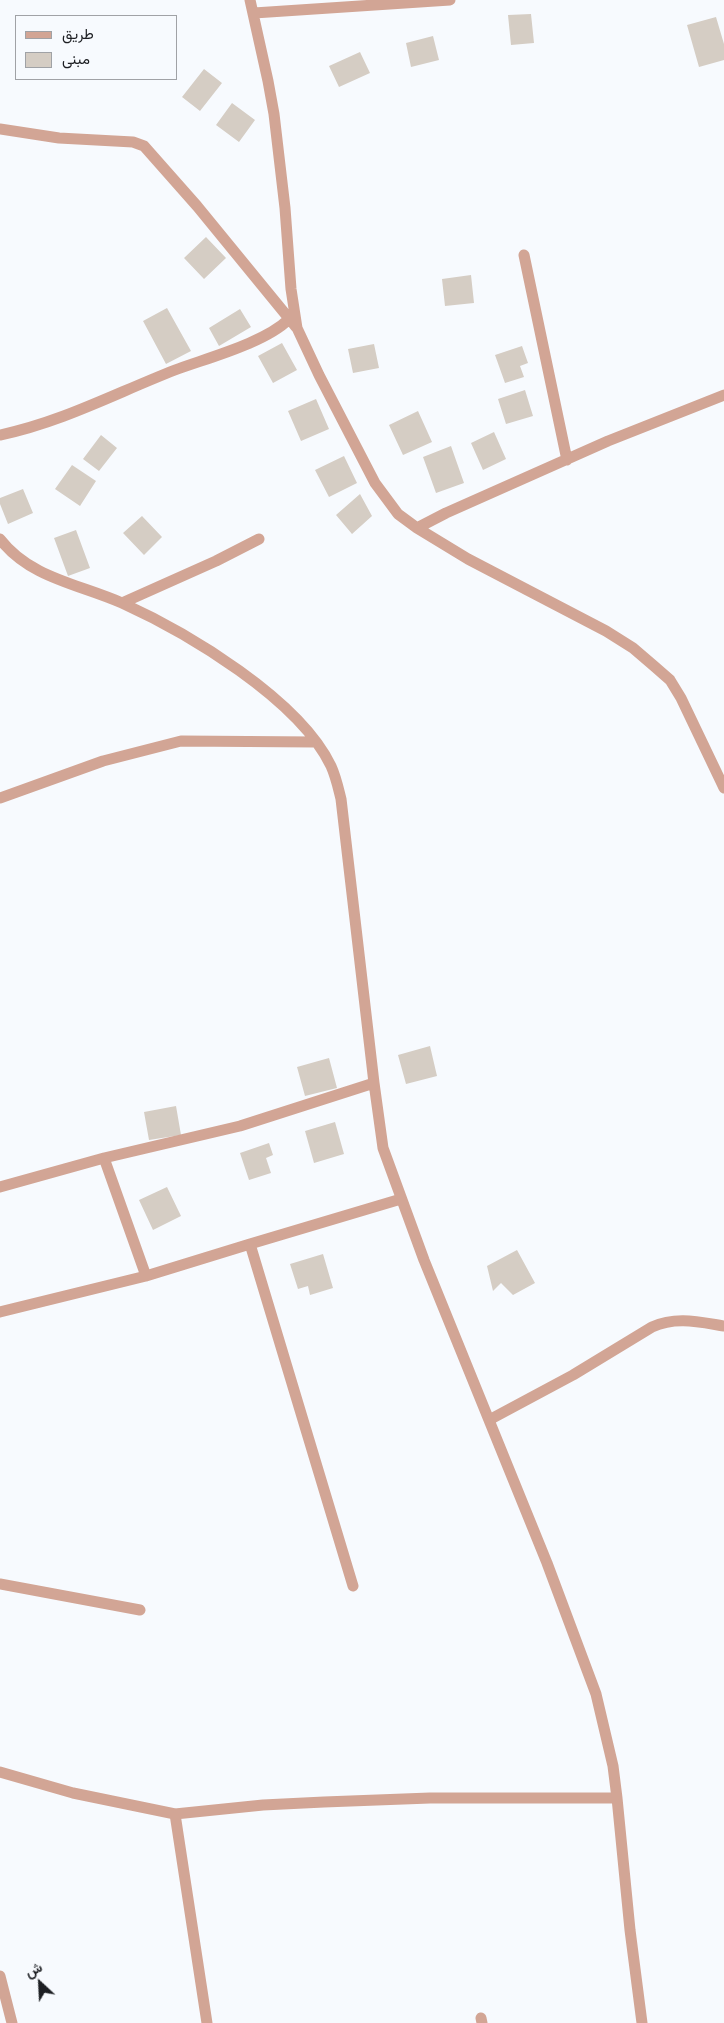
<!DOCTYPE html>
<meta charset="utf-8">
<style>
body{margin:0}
#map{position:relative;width:724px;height:2023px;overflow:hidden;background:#f7fafe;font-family:"Archivo Narrow",Vazirmatn,sans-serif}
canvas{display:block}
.legend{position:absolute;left:15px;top:15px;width:162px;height:65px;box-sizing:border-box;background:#f7fafe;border:1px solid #a0a2a6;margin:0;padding:6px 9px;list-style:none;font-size:15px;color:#1d1f23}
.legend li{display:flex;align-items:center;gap:10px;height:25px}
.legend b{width:25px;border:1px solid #a0a2a6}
.north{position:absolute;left:15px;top:1958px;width:50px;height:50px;-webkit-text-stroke:4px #f7fafe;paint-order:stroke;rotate:335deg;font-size:14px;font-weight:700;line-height:20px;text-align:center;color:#1d1f23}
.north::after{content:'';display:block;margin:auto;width:18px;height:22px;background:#1d1f23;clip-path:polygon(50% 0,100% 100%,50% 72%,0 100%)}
</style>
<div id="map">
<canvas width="724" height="2023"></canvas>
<ul class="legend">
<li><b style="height:6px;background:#d2a595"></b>طريق</li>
<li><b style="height:14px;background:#d5cdc4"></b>مبنى</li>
</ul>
<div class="north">ش</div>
</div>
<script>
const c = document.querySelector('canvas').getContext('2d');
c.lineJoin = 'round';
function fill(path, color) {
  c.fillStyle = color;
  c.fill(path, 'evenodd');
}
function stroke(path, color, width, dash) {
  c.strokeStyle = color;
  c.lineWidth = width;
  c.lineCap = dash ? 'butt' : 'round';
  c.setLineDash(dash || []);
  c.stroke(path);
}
fill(new Path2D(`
 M531 14 534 43 511 45 508 15Z
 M716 17 724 44V60L699 67 687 25Z
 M433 36 439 60 411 67 406 43Z
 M360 52 370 73 339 87 329 66Z
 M204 69 222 83 200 111 182 97Z
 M232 103 255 120 239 142 216 125Z
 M206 237 226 258 204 279 184 258Z
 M471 275 474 303 445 306 442 279Z
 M167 308 191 351 166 364 143 321Z
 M240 309 251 327 219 346 209 328Z
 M282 343 297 370 273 383 258 356Z
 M374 344 379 368 353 373 348 349Z
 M522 346 528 363 520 366 524 377 505 383 495 355Z
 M525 390 533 416 506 424 498 399Z
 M316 399 329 429 301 441 288 411Z
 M418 411 432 442 403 455 389 425Z
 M494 432 506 459 483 470 471 443Z
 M101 435 117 448 99 471 83 459Z
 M451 446 464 483 436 493 423 457Z
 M344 456 357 483 329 497 315 470Z
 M72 465 96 481 80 506 55 489Z
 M23 489 33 513 8 524 0 504V498Z
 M360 494 372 516 352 534 336 515Z
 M142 516 162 537 144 555 123 533Z
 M76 530 90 568 68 576 54 538Z
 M430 1046 437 1076 406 1084 398 1055Z
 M329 1058 337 1088 305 1096 297 1067Z
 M176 1106 181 1135 149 1140 144 1112Z
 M335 1122 344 1154 314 1163 305 1131Z
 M269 1143 273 1155 266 1158 271 1173 249 1180 240 1153Z
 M167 1187 181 1216 153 1230 139 1200Z
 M517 1250 535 1283 513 1295 501 1283 493 1291 487 1266Z
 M323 1254 333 1288 310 1295 308 1286 298 1289 290 1264Z`), '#d5cdc4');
stroke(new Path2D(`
 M250 0 268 81 274 114 285 208 291 289 297 328 319 375 375 483 398 514 417 528 468 559 606 631 633 648 654 666 670 680 681 698 724 788
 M254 13 450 0
 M0 129 59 138 133 142 144 146 197 206 296 327
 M524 255 567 460
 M0 435C62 422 116 393 175 370 207 358 265 343 289 319
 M417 528 446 513 608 441 724 395
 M0 539C30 578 79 584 122 603 188 633 299 699 331 766 336 777 338 787 341 799L374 1083 383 1148 424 1260 547 1563 596 1694 613 1766 617 1798H430L324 1802 263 1805 175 1814 73 1793 0 1772
 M122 603 216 561 259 539
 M0 798 103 761 181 741 315 742
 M104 1158 146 1276
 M0 1187 104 1158 240 1126 374 1083
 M250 1244 401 1199
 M0 1312 146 1276 250 1244 353 1586
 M489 1420 573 1375 652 1327C676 1316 699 1322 724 1326
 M0 1584 140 1610
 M617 1798 630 1930 642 2023
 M175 1814 207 2023
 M0 1976 12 2023
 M481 2018 482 2023`), '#d2a595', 11);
</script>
